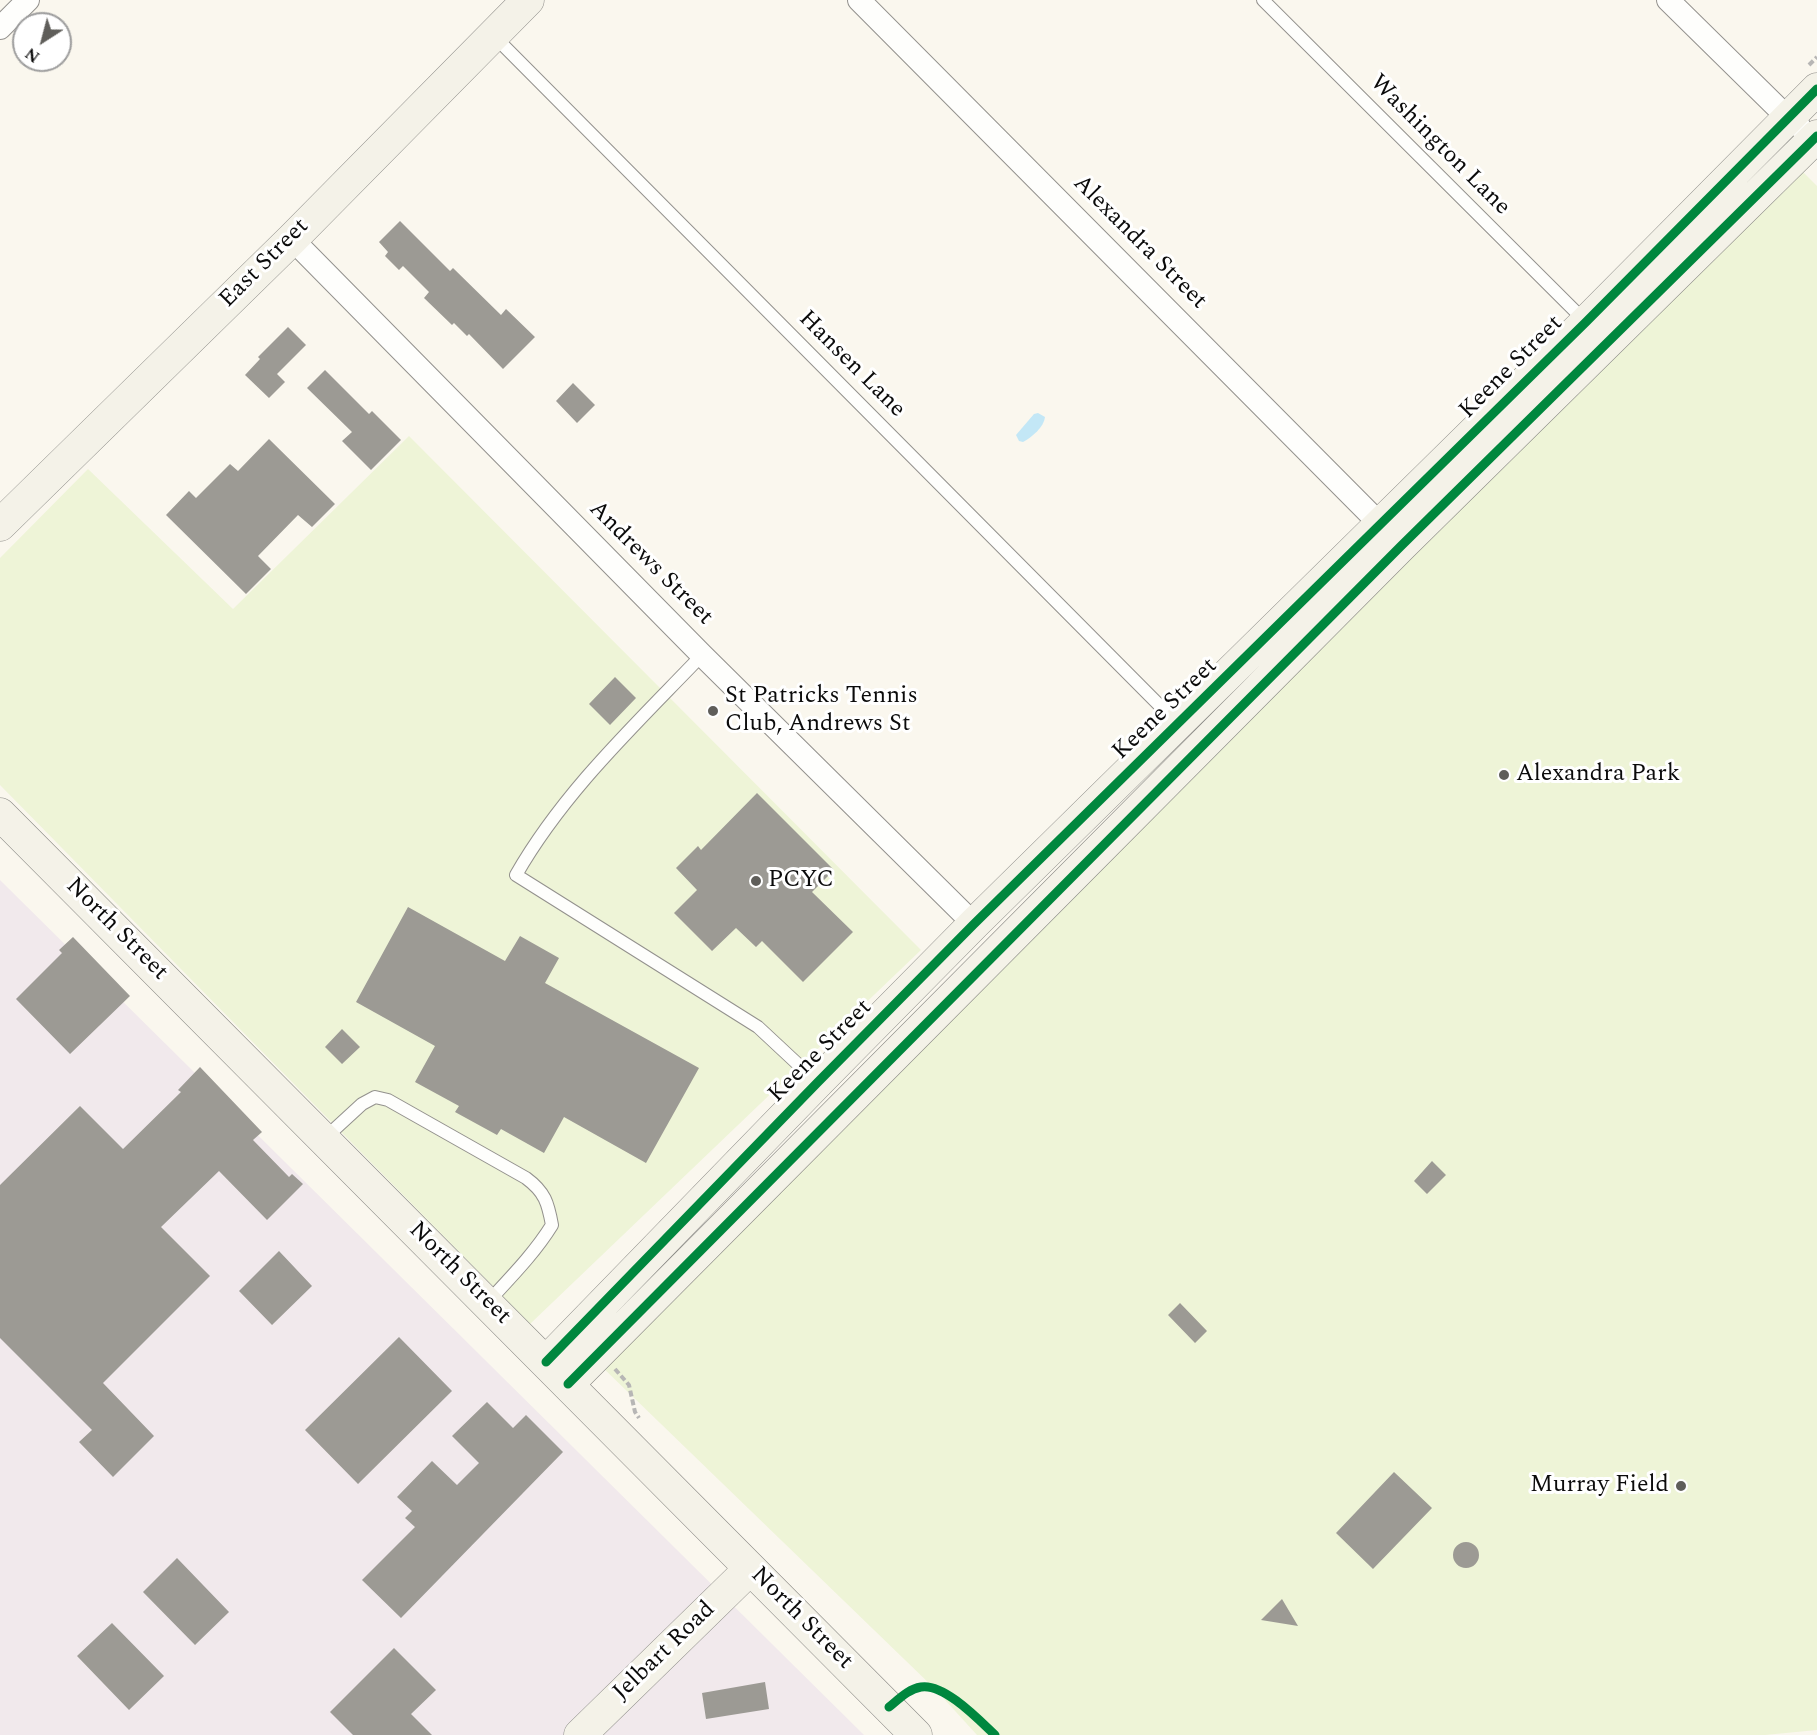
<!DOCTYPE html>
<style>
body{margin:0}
#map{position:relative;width:1817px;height:1735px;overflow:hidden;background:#faf7ee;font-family:Spectral,serif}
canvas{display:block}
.north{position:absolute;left:12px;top:12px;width:60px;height:60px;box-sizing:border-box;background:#fff;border:2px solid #9d9d9d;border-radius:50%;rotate:216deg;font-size:16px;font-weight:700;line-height:24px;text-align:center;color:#0b0b0b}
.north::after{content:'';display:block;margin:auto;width:21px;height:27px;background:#5f5e5a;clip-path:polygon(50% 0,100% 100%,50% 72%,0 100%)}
</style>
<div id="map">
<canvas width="1817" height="1735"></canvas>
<div class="north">N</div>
</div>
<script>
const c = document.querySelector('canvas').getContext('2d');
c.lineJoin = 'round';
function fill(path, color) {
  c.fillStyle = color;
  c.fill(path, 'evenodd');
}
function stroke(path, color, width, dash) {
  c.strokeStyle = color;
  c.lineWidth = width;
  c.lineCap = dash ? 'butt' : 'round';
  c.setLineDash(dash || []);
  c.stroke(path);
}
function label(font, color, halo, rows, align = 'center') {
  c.font = font + ' Spectral,serif';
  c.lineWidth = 6;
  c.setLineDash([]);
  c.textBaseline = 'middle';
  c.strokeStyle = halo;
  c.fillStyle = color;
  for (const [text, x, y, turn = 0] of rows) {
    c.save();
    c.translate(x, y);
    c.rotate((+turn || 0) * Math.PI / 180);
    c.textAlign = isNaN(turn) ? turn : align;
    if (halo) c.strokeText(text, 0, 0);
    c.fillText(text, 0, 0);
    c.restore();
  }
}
fill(new Path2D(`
 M0 880 864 1735H0Z`), '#f1e9ec');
fill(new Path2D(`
 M1799 168 1817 186V1730L1765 1735H977L935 1689 599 1364Z
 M409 436 921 950 530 1324 0 785V558L88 469 233 609Z`), '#eef4d7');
fill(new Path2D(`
 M1038 413 1045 417C1044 427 1032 437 1023 442L1019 441 1016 435 1034 414Z`), '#c3e7f6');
fill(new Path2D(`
 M400 221 450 271 453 268 501 315 506 309 535 337 503 369 469 334 467 336 454 323 452 325 424 298 429 292 403 266 399 270 385 256 388 252 379 242Z
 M288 327 306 345 277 374 285 382 269 398 245 375 260 359 258 357Z
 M325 370 369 414 372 411 401 440 371 470 342 441 352 432 307 388Z
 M573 383 595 405 577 423 556 401Z
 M269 439 335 504 312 527 298 515 258 556 271 569 246 594 166 515 189 491 196 498 230 464 238 471Z
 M615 677 636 698 610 725 589 704Z
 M757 793 834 870 812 892 853 932 803 982 762 941 756 947 736 928 712 951 674 913 697 890 676 868 698 846 701 850Z
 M408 907 505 961 520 936 559 958 545 983 699 1068 646 1163 564 1117 544 1153 501 1129 497 1135 455 1112 459 1106 415 1082 435 1046 356 1002Z
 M73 937 130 996 70 1054 16 999 62 953 59 950Z
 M342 1029 360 1047 342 1064 325 1047Z
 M200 1067 262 1132 253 1140 289 1177 292 1174 303 1184 267 1220 219 1171 161 1227 210 1276 103 1383 154 1436 113 1477 79 1442 92 1430 0 1338V1185L80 1106 123 1149 181 1092 178 1090Z
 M1432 1161 1446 1175 1427 1194 1414 1181Z
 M279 1251 312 1286 272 1325 239 1291Z
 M1180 1303 1207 1331 1195 1343 1168 1315Z
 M399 1337 452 1391 358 1484 305 1430Z
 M487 1402 513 1428 526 1415 563 1452 401 1618 362 1580 415 1527 405 1518 412 1511 397 1497 432 1461 457 1485 479 1463 452 1436Z
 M1394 1472 1432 1508 1373 1569 1336 1533Z
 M1453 1555a13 13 0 1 1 26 0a13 13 0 1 1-26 0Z
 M177 1558 229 1612 195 1645 143 1592Z
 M1282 1599 1298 1626 1261 1620Z
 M112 1623 164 1676 129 1710 77 1656Z
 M394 1648 436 1690 411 1714 432 1735H353L330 1712Z
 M765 1682 769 1709 706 1719 702 1693Z`), '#9c9a94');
const lane = new Path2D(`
 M1263 0 1585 321
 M494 36 1178 724
 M702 655C636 724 564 791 516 875L758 1027 817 1082
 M325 1138 362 1104 375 1097 388 1100 526 1178C545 1192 548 1203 552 1225 534 1254 510 1278 487 1303`);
const street = new Path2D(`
 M859 0 1381 525
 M1668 0 1788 118 1799 126
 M0 28 28 0
 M292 239 702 655 974 924`);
const secondary = new Path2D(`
 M0 525 292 239 528 0
 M0 814 916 1735
 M546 1362 818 1082 974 924 1586 322 1817 89
 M568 1384 1401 546 1817 136
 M580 1735 750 1569`);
stroke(lane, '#93918d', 14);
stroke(street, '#93918d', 24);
stroke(secondary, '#898884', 33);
stroke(new Path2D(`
 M1809 65 1817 57
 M615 1369 629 1385 635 1412 639 1418`), '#b7b6b5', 4, [6, 3]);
stroke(lane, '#fefefc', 12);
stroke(street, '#fefefc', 22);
stroke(secondary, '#f4f2e8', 32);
stroke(new Path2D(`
 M546 1362 818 1082 974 924 1586 322 1817 89
 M568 1384 1401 546 1817 136
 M889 1707C898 1700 908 1689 921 1687 944 1683 979 1720 995 1735`), '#00873e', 9);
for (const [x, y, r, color] of [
 [713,711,6,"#5f5e5a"],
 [1504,775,6,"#5f5e5a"],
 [756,881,6,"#5f5e5a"],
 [1681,1486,6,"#5f5e5a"]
]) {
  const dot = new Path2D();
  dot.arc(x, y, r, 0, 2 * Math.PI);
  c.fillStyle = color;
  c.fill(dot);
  stroke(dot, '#fff', 2);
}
label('24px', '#0b0b0b', '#fff', [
 ["Washington Lane",1439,146,45],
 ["Alexandra Street",1139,243,45],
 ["East Street",265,264,-45],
 ["Hansen Lane",851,365,45],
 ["Keene Street",1512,368,-45],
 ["Andrews Street",650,564,45],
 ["Keene Street",1166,710,-44],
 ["North Street",116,930,45],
 ["Keene Street",821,1052,-45],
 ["North Street",459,1274,45],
 ["North Street",801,1619,45],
 ["Jelbart Road",665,1652,-44]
]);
label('24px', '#0b0b0b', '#fff', [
 ["St Patricks Tennis",725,697],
 ["Club, Andrews St",725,725],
 ["Alexandra Park",1516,775],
 ["PCYC",768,881],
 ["Murray Field",1669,1486,"right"]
], 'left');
</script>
